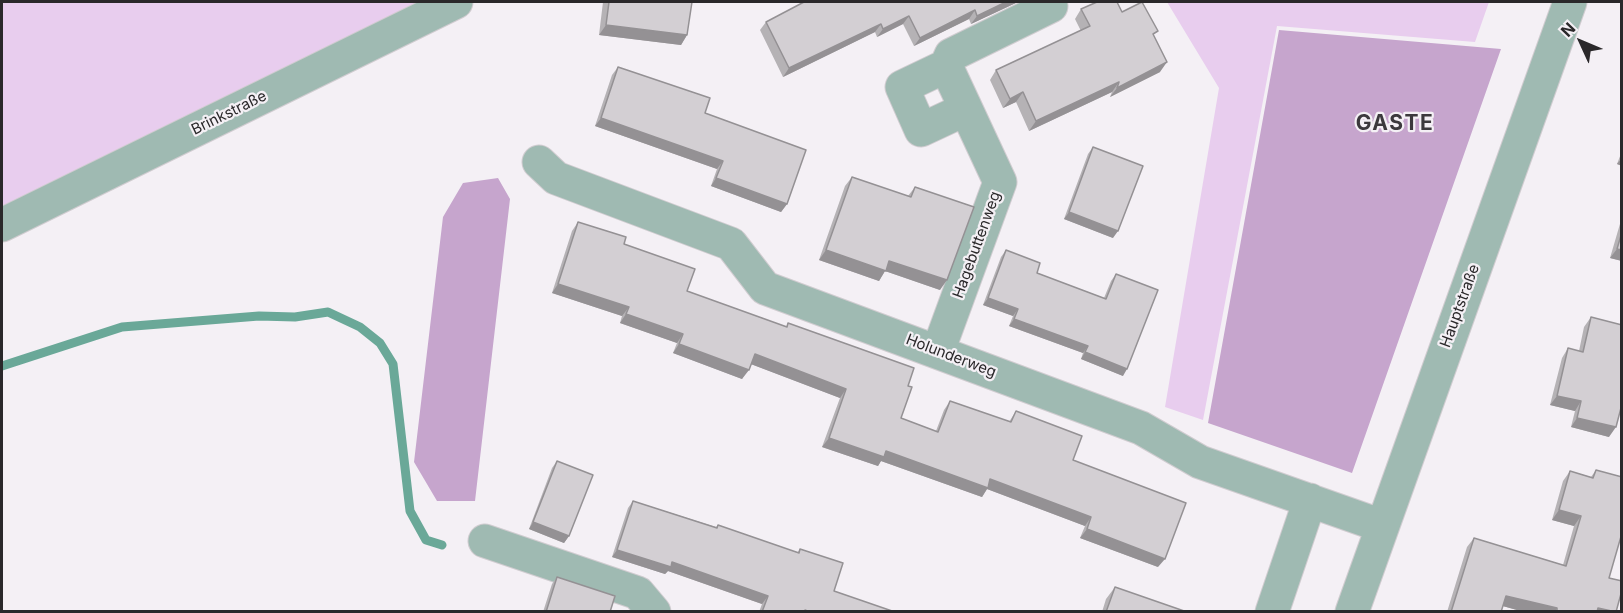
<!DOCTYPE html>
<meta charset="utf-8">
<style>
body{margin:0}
#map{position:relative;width:1623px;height:613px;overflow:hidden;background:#f4f0f5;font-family:Inter,sans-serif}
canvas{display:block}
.frame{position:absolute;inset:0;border:3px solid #2a282a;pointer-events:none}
.north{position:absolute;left:1551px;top:12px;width:60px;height:60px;-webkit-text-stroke:4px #f4f0f5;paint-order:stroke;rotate:314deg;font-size:16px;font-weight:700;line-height:24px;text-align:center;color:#2a282a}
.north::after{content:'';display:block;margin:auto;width:21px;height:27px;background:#2a282a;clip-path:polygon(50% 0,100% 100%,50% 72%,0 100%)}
</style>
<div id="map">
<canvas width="1623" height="613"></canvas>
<div class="frame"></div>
<div class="north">N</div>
</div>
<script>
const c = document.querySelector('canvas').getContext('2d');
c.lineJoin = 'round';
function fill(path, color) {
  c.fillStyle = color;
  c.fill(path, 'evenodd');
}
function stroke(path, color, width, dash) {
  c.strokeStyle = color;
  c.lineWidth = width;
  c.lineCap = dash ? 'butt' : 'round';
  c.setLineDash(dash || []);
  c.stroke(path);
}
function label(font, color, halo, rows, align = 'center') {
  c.font = font + ' Inter,sans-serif';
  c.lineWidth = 4.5;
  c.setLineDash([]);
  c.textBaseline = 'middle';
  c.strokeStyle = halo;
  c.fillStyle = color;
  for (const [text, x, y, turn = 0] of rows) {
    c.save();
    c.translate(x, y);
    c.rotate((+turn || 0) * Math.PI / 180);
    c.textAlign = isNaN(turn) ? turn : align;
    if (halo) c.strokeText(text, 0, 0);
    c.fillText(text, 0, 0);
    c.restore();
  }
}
fill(new Path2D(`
 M2 2H423L2 210Z
 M1167 2H1489L1475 42 1277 26 1203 420 1165 407 1219 88Z`), '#e8cdee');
fill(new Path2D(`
 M1279 30 1501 49 1352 473 1208 423Z
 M498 178 510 199 475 501H437L414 462 443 217 463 183Z`), '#c6a5cd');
stroke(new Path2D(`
 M2 366 122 327 259 316 295 317 328 312 360 327 380 343 393 364 410 511 426 540 442 545`), '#6aa898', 9);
const minor = new Path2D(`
 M946 66 951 55 1051 6
 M539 162 556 178 731 244 765 288 1141 428 1200 462 1382 526
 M2 225 456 2
 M938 351 1000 182 946 66 902 87 921 130 966 109
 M485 541 638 593 654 612
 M1272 612 1310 500
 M1352 612 1570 2`);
stroke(minor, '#d0ccd0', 35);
stroke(minor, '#9fbab2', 33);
fill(new Path2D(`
 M603 2H692L687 35 681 45 599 35Z
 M1018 2 971 24 969 19 914 46 903 24 877 37 875 32 783 77 760 30 766 22Z
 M1081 9 1122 12 1154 36 1160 72 1110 97 1112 92 1029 131 1016 102 1003 108 990 80 996 70 1081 31 1075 19Z
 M618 67 705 113 787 204 781 212 711 186 717 169 595 126 612 75Z
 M1093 147 1113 238 1064 219 1088 154Z
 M1622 151V166L1617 164Z
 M852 177 908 196 915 187 940 290 885 271 879 281 819 260 845 186Z
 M1622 217V261L1610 258Z
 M578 222 624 244 687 291 786 327 788 323 908 386 901 418 936 431 944 410 950 401 1009 422 1016 411 1073 460 1158 567 1080 538 1085 526 987 489 982 497 881 461 878 466 822 447 840 398 751 364 742 379 673 353 677 343 620 323 622 316 552 293 572 231Z
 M1006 250 1037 273 1104 298 1111 281 1116 274 1123 376 1081 359 1083 353 1009 326 1013 316 983 305 1001 257Z
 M1591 317 1609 437 1571 427 1575 411 1550 405 1562 358 1568 348 1579 351 1584 327Z
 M557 461 569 536 564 543 529 529 552 468Z
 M1596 470 1609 578 1616 612H1524L1503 606 1501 612H1447L1467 547 1474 538 1563 565 1574 526 1552 520 1563 481 1570 471 1591 477Z
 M633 501 716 527 718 525 797 553 800 549 834 591 895 612H759L762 604 668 571 665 574 612 557 628 508Z
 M557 577 610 612H543L552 584Z
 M1115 587 1187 612H1102L1106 599Z`), '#b5b2b5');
fill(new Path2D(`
 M1006 2H1018L971 24 977 16Z
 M975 10 969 19 914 46 920 38Z
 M909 16 903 24 877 37 883 29Z
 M881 24 875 32 783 77 789 68Z
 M606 25 687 35 681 45 599 35Z
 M1167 62 1160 72 1110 97 1117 88Z
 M1119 82 1112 92 1029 131 1036 121Z
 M1023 92 1016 102 1003 108 1010 99Z
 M601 118 723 161 717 169 595 126Z
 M1622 158V166L1617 164Z
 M716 178 787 204 781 212 711 186Z
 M1069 212 1118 231 1113 238 1064 219Z
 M1617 249 1622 250V261L1610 258Z
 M826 250 889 261 947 280 940 290 885 271 879 281 819 260Z
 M558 284 629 307 622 316 552 293Z
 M988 298 1018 309 1013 316 983 305Z
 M626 314 683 334 677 343 620 323Z
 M1014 319 1088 346 1083 353 1009 326Z
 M679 344 749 370 742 379 673 353Z
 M1085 352 1127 369 1123 376 1081 359Z
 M755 354 846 389 840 398 748 363Z
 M1557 396 1581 401 1575 411 1550 405Z
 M1577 418 1616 427 1609 437 1571 427Z
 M829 438 886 451 990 479 1091 517 1085 526 987 489 982 497 881 461 878 466 822 447Z
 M1559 510 1581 516 1574 526 1552 520Z
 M533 522 569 536 564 543 529 529Z
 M1087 529 1165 559 1158 567 1080 538Z
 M617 550 672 562 768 596 762 604 668 571 665 574 612 557Z
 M1506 596 1557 608 1555 612H1524L1499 605Z
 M1598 608 1612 612H1596Z`), '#949194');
const building = new Path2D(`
 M609 2H692L687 35 606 25Z
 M804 2H1006L977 16 975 10 920 38 909 16 883 29 881 24 789 68 766 22Z
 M1097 2H1117L1122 12 1142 2 1158 31 1153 34 1167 62 1117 88 1119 82 1036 121 1023 92 1010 99 996 70 1090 26 1081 9Z
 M618 67 710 98 705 113 806 150 787 204 716 178 723 161 601 118Z
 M1093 147 1143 166 1118 231 1069 212Z
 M852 177 911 197 915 187 974 207 947 280 889 261 886 271 826 250Z
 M578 222 626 237 624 244 695 269 687 291 787 327 788 323 914 368 908 386 912 387 901 418 938 432 950 401 1011 422 1016 411 1082 436 1073 460 1186 503 1165 559 1087 529 1091 517 990 479 988 488 886 451 884 457 829 438 846 389 755 354 749 370 679 344 683 334 626 314 629 307 558 284Z
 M1622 232V250L1617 249Z
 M1006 250 1040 263 1037 273 1106 299 1116 274 1158 290 1127 369 1085 352 1088 346 1014 319 1018 309 988 298Z
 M1591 317 1622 325V404L1616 427 1577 418 1581 401 1557 396 1568 348 1583 352Z
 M557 461 593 475 569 536 533 522Z
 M1596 470 1622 477V533L1609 578 1622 581V590L1616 612 1598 608 1597 612H1557V608L1506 596 1501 612H1451L1474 538 1566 566 1581 516 1559 510 1570 471 1593 478Z
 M633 501 717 528 718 525 799 553 800 549 843 563 834 591 895 612H810L805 610V612H762L768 596 672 562 671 567 617 550Z
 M557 577 615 596 610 612H546Z
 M1115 587 1187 612H1106Z`);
fill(building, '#d3cfd3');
stroke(building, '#949194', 1.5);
label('15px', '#2a282a', '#f4f0f5', [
 ["Brinkstraße",229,113,-26],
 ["Hagebuttenweg",977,245,-70],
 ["Hauptstraße",1460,306,-70],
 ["Holunderweg",951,356,21]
]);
c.letterSpacing = '1.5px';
label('bold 21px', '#3c393d', '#f4f0f5', [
 ["GASTE",1395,124]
]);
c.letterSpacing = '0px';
</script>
